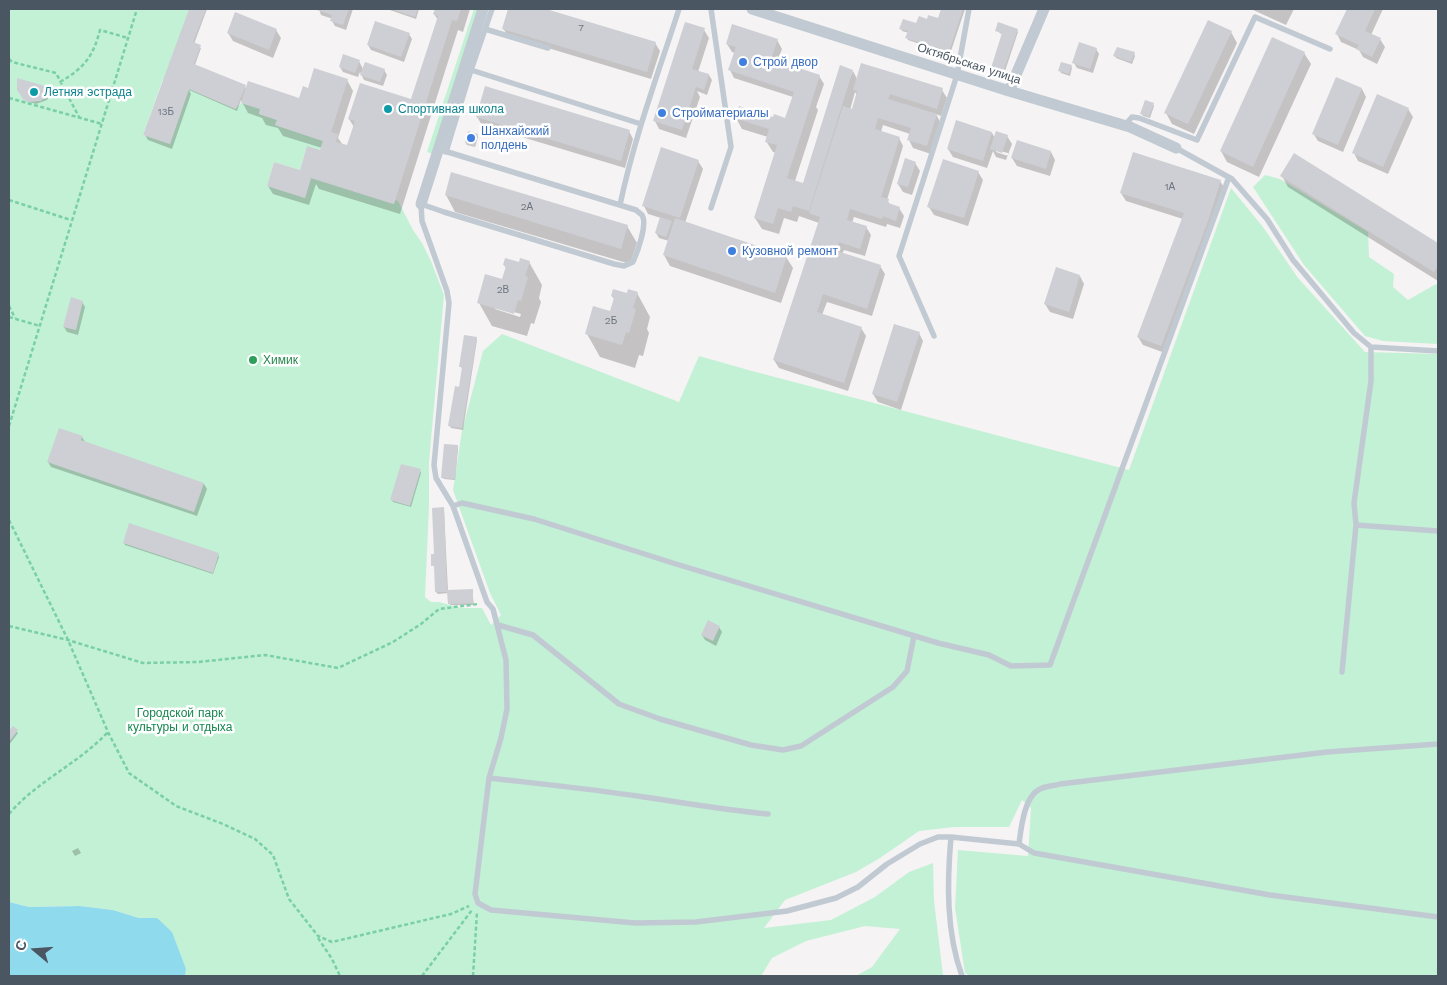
<!DOCTYPE html>
<meta charset="utf-8">
<style>
body{margin:0}
#map{position:relative;width:1447px;height:985px;overflow:hidden;background:#f5f3f3;font-family:"Work Sans",sans-serif}
canvas{display:block}
.frame{position:absolute;inset:0;border:10px solid #4a5661;pointer-events:none}
.north{position:absolute;left:10px;top:925px;width:50px;height:50px;-webkit-text-stroke:4px #fff;paint-order:stroke;rotate:288deg;font-size:14px;font-weight:700;line-height:20px;text-align:center;color:#4a5661}
.north::after{content:'';display:block;margin:auto;width:18px;height:22px;background:#4a5661;clip-path:polygon(50% 0,100% 100%,50% 72%,0 100%)}
</style>
<div id="map">
<canvas width="1447" height="985"></canvas>
<div class="frame"></div>
<div class="north">С</div>
</div>
<script>
const c = document.querySelector('canvas').getContext('2d');
c.lineJoin = 'round';
function fill(path, color) {
  c.fillStyle = color;
  c.fill(path, 'evenodd');
}
function stroke(path, color, width, dash) {
  c.strokeStyle = color;
  c.lineWidth = width;
  c.lineCap = dash ? 'butt' : 'round';
  c.setLineDash(dash || []);
  c.stroke(path);
}
function label(font, color, halo, rows, align = 'center') {
  c.font = font + ' "Work Sans",sans-serif';
  c.lineWidth = 5;
  c.setLineDash([]);
  c.textBaseline = 'middle';
  c.strokeStyle = halo;
  c.fillStyle = color;
  for (const [text, x, y, turn = 0] of rows) {
    c.save();
    c.translate(x, y);
    c.rotate((+turn || 0) * Math.PI / 180);
    c.textAlign = isNaN(turn) ? turn : align;
    if (halo) c.strokeText(text, 0, 0);
    c.fillText(text, 0, 0);
    c.restore();
  }
}
fill(new Path2D(`
 M9 9H189L165 79H163L143 135 170 144 189 89 235 109 241 103 260 109 259 114 277 120 275 125 323 141 320 150 307 147 300 170 274 162 267 186 305 198 311 178 393 204 395 200 398 201 413 230 422 243 431 261 444 295 429 462V505L425 597 431 602H439L461 608H482L491 625 501 615 490 593 453 490 462 431 483 351 502 334 679 402 699 356 752 371 1129 470 1231 188 1263 227 1298 278 1365 352 1438 354V976H970L965 973 955 908 958 850 1028 856 1031 808 1022 800 1009 827H954L919 831 880 858 856 872 785 900 764 928 831 920 875 897 909 872 933 863 934 901 943 975 939 976H856L872 967 900 929 865 926 806 941 772 958 761 976H185L186 969 157 918H139L113 910 80 906 29 907 9 902Z
 M474 9H479L433 154 427 152Z
 M1265 175 1280 179 1368 232 1369 257 1394 274 1393 287 1408 300 1436 284 1438 286V344L1383 341 1365 336 1304 265 1253 187Z`), '#c3f1d5');
fill(new Path2D(`
 M9 902 29 907 80 906 113 910 139 918H157L172 932 186 969 185 976H9Z`), '#90daee');
fill(new Path2D(`
 M191 9H207L194 44 201 48 195 65 245 86 246 89 300 99 309 89 347 80 353 91 338 138 343 145 348 147 354 127 349 119 412 101 438 20 434 14 436 9H470L463 32 458 30 400 214 319 189 316 184 309 205 273 194 268 186 300 172 322 148 283 136 278 128 266 125 262 118 248 113 241 100 237 111 189 90 191 94 172 149 148 140 145 135Z
 M319 9H353L346 30 335 26 332 21 333 19 321 15Z
 M387 9H419L416 19Z
 M509 9H542L655 43 660 51 651 79 508 36 503 28Z
 M942 9H965L950 54 908 40 907 38 909 33 902 31 901 28 938 19Z
 M1251 9H1294L1286 25Z
 M1348 9H1383L1371 35 1380 39 1385 47 1377 64 1363 57 1359 50 1341 42 1337 34Z
 M276 30 281 38 273 58 233 41 228 33Z
 M704 30 709 38 698 72 709 75 712 80 707 95 697 91 700 97 686 138 659 129 655 121Z
 M1017 30 1018 32 1004 74 993 70 992 68 1003 35 997 31Z
 M1231 32 1237 43 1194 134 1172 124 1166 113Z
 M409 34 412 39 404 62 371 50 368 45Z
 M777 40 782 49 777 62 819 76 824 84 816 107 818 110 795 181 803 185 853 71 857 79 942 90 947 98 941 116 936 114 941 124 931 154 913 148 909 140 910 134 883 125 881 132 899 138 903 146 887 200 891 206 899 208 904 216 900 228 887 224 886 227 854 217 852 223 866 227 871 235 865 256 844 250 842 254 880 266 885 274 872 316 827 302 822 315 861 328 866 336 848 391 779 368 774 360 819 223 799 216 797 222 784 218 779 234 762 229 755 218 776 153 773 152 766 141 768 137 742 129 736 118 786 119 793 97 734 78 730 70 735 53 732 52 727 44ZM855 92 857 95 853 111 850 110Z
 M1096 49 1099 54 1093 73 1077 68 1074 63Z
 M1134 53 1135 56 1132 64 1116 58 1115 56Z
 M1304 53 1311 64 1259 177 1227 162 1221 151Z
 M359 61 363 69 384 70 387 75 383 86 364 80 360 72 358 77 343 72 340 67Z
 M1071 66 1072 68 1070 76 1061 73 1060 71Z
 M1337 79 1362 89 1366 97 1343 152 1318 141 1313 133Z
 M18 89H51L52 91 47 100 36 104 26 101Z
 M1153 104 1154 106 1150 118 1143 116 1142 114Z
 M1408 109 1413 117 1388 174 1358 161 1354 153Z
 M477 117 629 131 633 139 625 168 482 125Z
 M992 133 995 138 1007 136 1012 144 1006 160 996 157 993 151 987 168 953 157 948 149ZM996 150 1008 153V156L996 152Z
 M477 135 478 137 475 147 467 145 466 143Z
 M1051 152 1055 160 1050 176 1017 166 1012 158Z
 M1295 155 1438 245V281L1288 187 1282 176Z
 M698 161 703 169 685 223 786 257 793 268 781 303 670 266 664 255 669 241 659 238 656 233 661 218 648 214 644 206Z
 M915 163 920 171 912 195 903 192 898 184Z
 M978 172 983 180 968 226 934 215 929 207Z
 M1220 181 1225 189 1165 353 1143 345 1138 337 1183 219 1126 201 1121 193Z
 M446 195 627 226 637 243 630 264 455 212Z
 M529 262 542 285 539 298 541 302 534 324 531 323 527 336 492 326 479 303 503 281 507 269 504 265ZM495 307 521 314 520 317 495 309Z
 M1080 276 1084 284 1073 319 1050 312 1045 304Z
 M637 293 650 317 647 329 649 333 643 356 639 355 635 368 600 357 587 334 611 312 615 301 612 296Z
 M82 302 85 307 78 335 67 332 64 327Z
 M919 333 923 341 901 410 878 402 873 394Z
 M476 338 477 340 463 430 451 428 450 426 460 388 463 369 460 366Z
 M82 437 85 442 204 484 207 489 197 516 51 467 48 462Z
 M457 446 458 449 455 480 444 479 442 477Z
 M420 471 421 473 411 507 393 502 392 500Z
 M444 509 448 591 472 590 474 605H450L449 593 438 594 436 592 435 568 433 565Z
 M124 543 218 554 219 557 213 574 125 545Z
 M719 627 722 632 716 646 705 640 702 635Z
 M13 728 18 733 9 745V734Z
 M78 848 81 853 75 856 72 851Z`), '#0003');
fill(new Path2D(`
 M189 9H206L193 42 201 45 194 64 246 85 236 109 189 89 170 144 143 135Z
 M314 9H349L343 25 330 21 332 15Z
 M391 9H418L415 17Z
 M435 9H461L457 21 452 20 394 204 311 178 305 198 267 186 274 162 300 170 307 146 320 150 323 141 275 125 277 120 259 114 260 109 241 103 248 81 299 98 303 86 308 88 314 68 348 79 331 132 338 134 336 142 347 145 355 121 348 119 360 83 411 99 438 16 433 14Z
 M508 9H546L656 42 647 72 502 29Z
 M941 9H963L949 52 905 38 908 31 899 29 903 19 916 23 919 16 927 19 928 15 938 18Z
 M1347 9H1375L1365 31 1381 38 1372 57 1356 49 1359 45 1335 34Z
 M235 12 277 29 269 50 227 33Z
 M1208 20 1232 31 1188 124 1164 113Z
 M375 21 410 33 401 57 367 45Z
 M685 22 705 28 692 69 709 74 704 90 696 87 682 130 653 121Z
 M998 22 1018 29 1003 72 991 68 1002 33 995 31Z
 M732 24 778 39 771 59 820 75 787 178 803 183 840 65 853 70 809 211 793 206 791 212 778 208 773 224 754 218 777 145 765 142 769 129 735 118 739 106 773 117 774 114 785 118 794 92 728 70 736 47 726 44Z
 M1272 37 1305 52 1253 167 1220 151Z
 M1079 42 1097 48 1090 69 1072 63Z
 M1117 47 1135 52 1131 62 1113 56Z
 M343 54 360 60 355 73 339 67Z
 M365 62 385 69 380 82 360 75Z
 M1061 62 1072 65 1069 74 1058 71Z
 M861 63 943 88 937 109 890 94 888 99 937 114 927 146 907 140 911 128 878 118 875 129 900 137 881 197 889 199 888 203 900 207 896 221 883 216 882 219 850 209 847 220 867 226 860 249 839 242 837 251 881 265 867 309 823 294 817 312 862 327 844 383 773 360 820 217 809 213 843 106 852 109 857 91 853 90Z
 M1336 77 1362 88 1338 145 1312 134Z
 M17 78 52 88 50 93 41 101 28 102 23 99 17 90Z
 M485 86 630 130 621 161 476 117Z
 M1377 94 1409 108 1383 167 1352 153Z
 M1145 100 1154 103 1149 117 1140 114Z
 M956 120 992 132 983 161 947 149Z
 M468 131 478 134 474 146 465 143Z
 M996 131 1008 135 1002 153 990 149Z
 M1017 140 1051 151 1046 169 1011 158Z
 M661 147 699 160 680 218 642 206Z
 M1133 152 1221 180 1208 221 1161 346 1137 337 1184 213 1120 193Z
 M1294 153 1438 243V266L1434 272 1280 176Z
 M905 158 916 162 908 187 897 184Z
 M943 159 979 171 964 218 927 207Z
 M451 172 628 225 621 249 445 195Z
 M660 217 672 221 666 237 655 233Z
 M675 218 787 256 775 293 663 255Z
 M505 258 519 262 520 258 530 261 525 276 528 277 521 301 518 300 514 314 477 303 485 274 502 279 506 266 503 265Z
 M1056 267 1080 275 1069 312 1044 304Z
 M613 289 627 293 628 289 638 292 633 308 636 309 629 333 626 332 622 345 585 334 593 306 610 311 614 298 611 296Z
 M71 297 83 301 76 330 63 327Z
 M894 324 920 332 897 402 872 394Z
 M464 335 477 337 462 428 448 426 455 386 459 387 462 367H459Z
 M59 428 83 436 81 440 204 483 194 512 47 462Z
 M444 444 458 445 455 479 441 478Z
 M401 464 421 469 410 506 390 500Z
 M444 507 447 590 473 589V603L448 604 447 592H435L434 566H431V554H434L432 508Z
 M129 523 219 553 213 573 123 543Z
 M708 620 720 626 713 641 701 635Z
 M13 726 18 730 9 742V731Z`), '#cdcfd5');
stroke(new Path2D(`
 M9 59 12 62 56 73 79 117
 M60 82C84 68 93 57 100 30L128 38
 M9 98 102 124
 M9 200 71 220
 M9 306 15 318
 M9 317 40 326
 M9 426 137 9
 M9 520 68 640 108 732 129 773 176 806 223 824 255 839 273 855 289 899 318 936 332 942 451 914 469 906
 M9 626 68 640 143 663 198 662 265 655 338 668 393 642 421 624 439 609 478 604
 M9 814C37 781 78 764 108 732
 M318 938 332 959 340 976
 M422 976 472 910
 M473 976 477 912`), '#7ad0a6', 2.5, [4, 2.5]);
stroke(new Path2D(`
 M492 9 471 70 641 124
 M711 9 731 147 711 208
 M485 29 548 48
 M1125 125 1132 117 1139 118 1197 140 1255 17 1330 49
 M1176 148 1232 179 1267 219 1293 260 1354 333 1371 347 1438 351
 M438 149 636 210C637 211 641 214 642 215 648 224 637 253 633 262L624 266 614 264 444 212 421 204 422 221 447 291 449 303 434 465 436 478 453 506 487 602 493 609 506 660 507 709 501 738 489 778 475 894 478 903 491 910 635 923 696 922 787 911 836 898 858 887 887 864 920 844 938 837H951C947 882 946 932 962 976
 M446 152 471 70
 M620 205C634 138 658 74 679 9
 M934 336 899 256 957 75 969 9
 M453 506 462 503 534 519 676 564 938 643 989 655 1011 666 1050 665 1229 177
 M1356 525 1438 531
 M498 625 533 635 619 704 660 719 751 745 783 750 801 746 893 687 907 671 914 636
 M1342 672 1356 525 1354 503 1371 381V347
 M489 778C541 784 592 789 644 797 685 803 726 810 768 814
 M951 837 1019 844C1021 829 1024 796 1040 789 1046 786 1054 786 1060 784L1327 752 1438 744
 M1019 844 1034 853 1270 895 1438 917`), '#c1cad2', 5.5);
stroke(new Path2D(`
 M752 9 1009 91 1130 127 1176 148
 M1009 91 1044 9
 M421 204 483 9`), '#c1cad2', 11);
for (const [x, y, r, color] of [
 [743,62,5,"#3f7fe0"],
 [34,92,5,"#0f9aa8"],
 [388,109,5,"#0f9aa8"],
 [662,113,5,"#3f7fe0"],
 [471,138,5,"#3f7fe0"],
 [732,251,5,"#3f7fe0"],
 [253,360,5,"#2e9e5b"]
]) {
  const dot = new Path2D();
  dot.arc(x, y, r, 0, 2 * Math.PI);
  c.fillStyle = color;
  c.fill(dot);
  stroke(dot, '#fff', 2);
}
label('10px', '#6b747e', null, [
 ["7",581,28],
 ["13Б",166,112],
 ["1А",1170,187],
 ["2А",527,207],
 ["2В",503,290],
 ["2Б",611,321]
]);
label('12px', '#366cbe', '#fff', [
 ["Строй двор",753,62],
 ["Стройматериалы",672,113],
 ["Шанхайский",481,131],
 ["полдень",481,145],
 ["Кузовной ремонт",742,251]
], 'left');
label('12px', '#4a5661', '#fff', [
 ["Октябрьская улица",969,64,18]
]);
label('12px', '#0d838f', '#fff', [
 ["Летняя эстрада",44,92],
 ["Спортивная школа",398,109]
], 'left');
label('12px', '#27864d', '#fff', [
 ["Химик",263,360]
], 'left');
label('12px', '#17864f', '#fff', [
 ["Городской парк",180,713],
 ["культуры и отдыха",180,727]
]);
</script>
